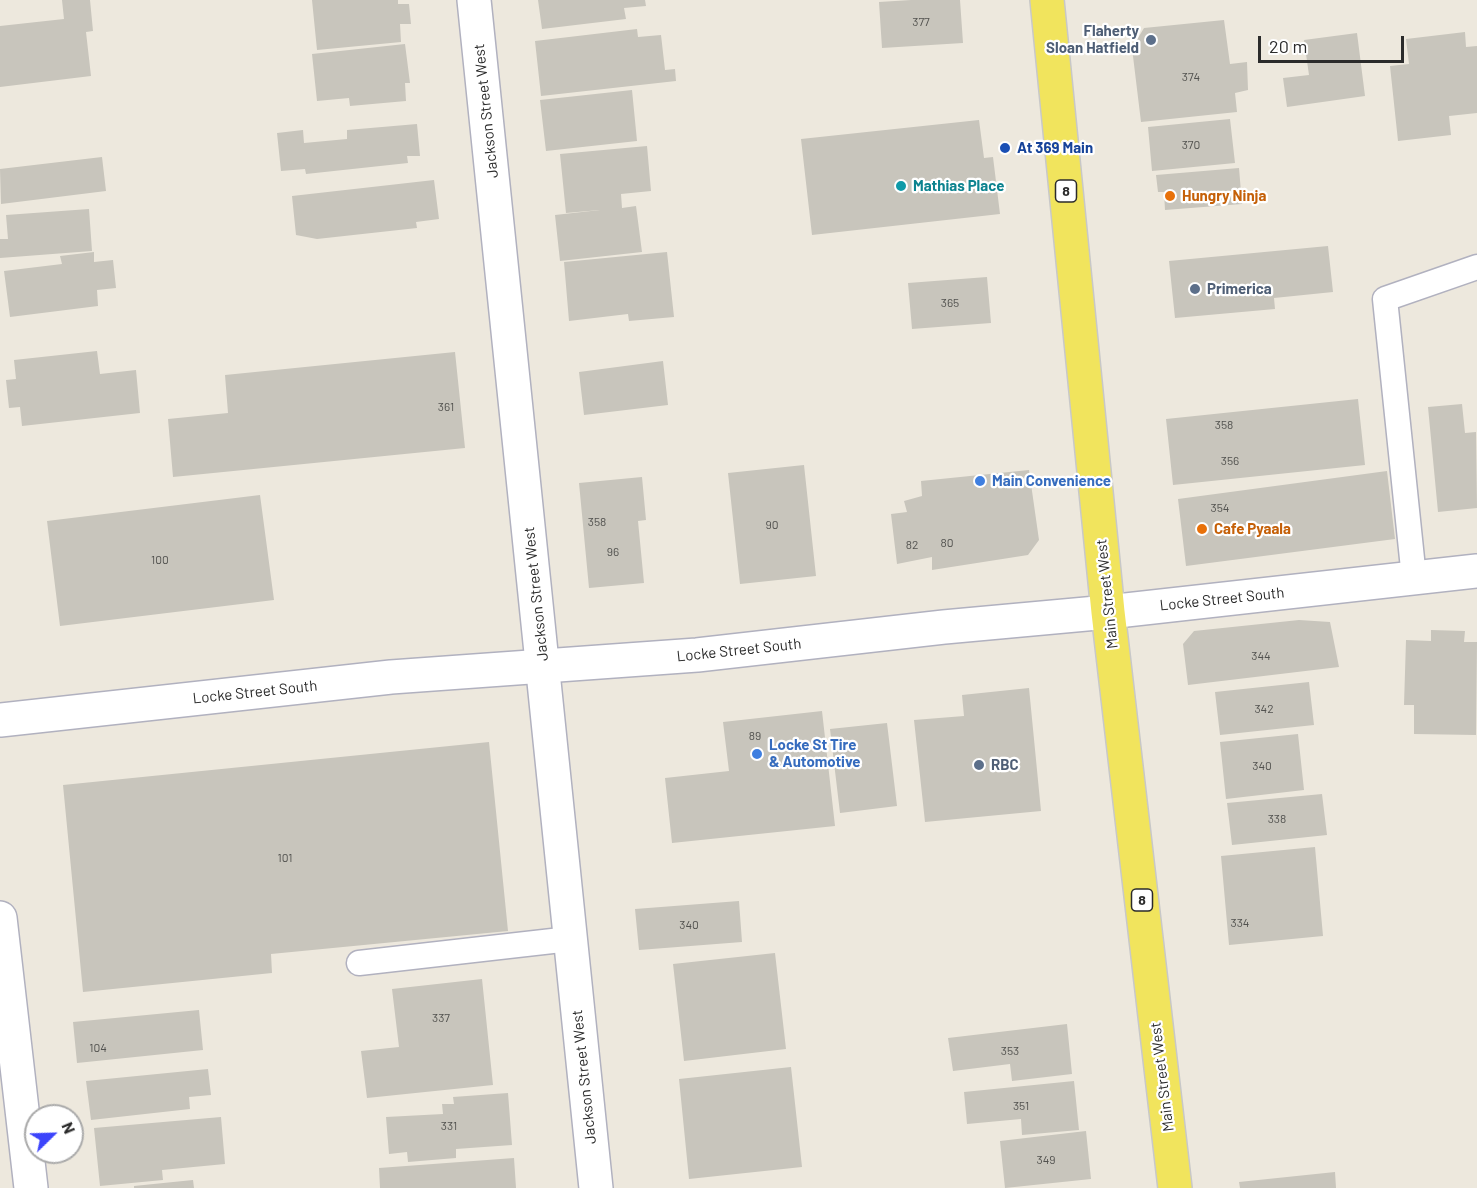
<!DOCTYPE html>
<style>
body{margin:0}
#map{position:relative;width:1477px;height:1188px;overflow:hidden;background:#ede8dd;font-family:Barlow,sans-serif}
canvas{display:block}
.north{position:absolute;left:24px;top:1104px;width:60px;height:60px;box-sizing:border-box;background:#fff;border:2px solid #aaa;border-radius:50%;rotate:67deg;font-size:16px;font-weight:700;line-height:24px;text-align:center;color:#2b2b2b}
.north::after{content:'';display:block;margin:auto;width:21px;height:27px;background:#3c44fb;clip-path:polygon(50% 0,100% 100%,50% 72%,0 100%)}
.scale{position:absolute;left:1258px;top:36px;width:146px;height:27px;box-sizing:border-box;border:3px solid #2b2b2b;border-top:0;padding-left:8px;font-size:18px;line-height:21px;white-space:nowrap;color:#2b2b2b;-webkit-text-stroke:4px #fff;paint-order:stroke}
</style>
<div id="map">
<canvas width="1477" height="1188"></canvas>
<div class="north">N</div>
<div class="scale">20 m</div>
</div>
<script>
const c = document.querySelector('canvas').getContext('2d');
c.lineJoin = 'round';
function fill(path, color) {
  c.fillStyle = color;
  c.fill(path, 'evenodd');
}
function stroke(path, color, width, dash) {
  c.strokeStyle = color;
  c.lineWidth = width;
  c.lineCap = dash ? 'butt' : 'round';
  c.setLineDash(dash || []);
  c.stroke(path);
}
function label(font, color, halo, rows, align = 'center') {
  c.font = font + ' Barlow,sans-serif';
  c.lineWidth = 4.5;
  c.setLineDash([]);
  c.textBaseline = 'middle';
  c.strokeStyle = halo;
  c.fillStyle = color;
  for (const [text, x, y, turn = 0] of rows) {
    c.save();
    c.translate(x, y);
    c.rotate((+turn || 0) * Math.PI / 180);
    c.textAlign = isNaN(turn) ? turn : align;
    if (halo) c.strokeText(text, 0, 0);
    c.fillText(text, 0, 0);
    c.restore();
  }
}
fill(new Path2D(`
 M62 0H90L93 31 86 32 91 76 0 87V26L64 19Z
 M312 0H398V4H409L411 24H400L401 42 317 50Z
 M538 0H645L646 6 624 8 626 19 542 29Z
 M911 0H960L963 43 882 48 879 2Z
 M1224 20 1230 64 1247 62 1248 90 1235 93 1237 112 1141 122 1132 48 1144 28Z
 M637 29 638 37 661 35 665 70 675 69 676 81 541 96 535 41Z
 M1465 32 1466 47 1477 46V113L1449 116 1451 135 1398 141 1390 66 1409 64 1406 39Z
 M1357 33 1365 96 1287 107 1283 78 1309 75 1304 40Z
 M405 44 410 83H405L406 101 350 106 349 98 317 101 312 54Z
 M632 90 637 141 546 151 540 100Z
 M1230 119 1235 163 1152 171 1148 127Z
 M979 120 984 158 993 157 1000 214 812 235 801 139Z
 M417 124 420 156H407L408 163 306 174 305 169 281 171 277 133 303 130 304 143 347 139V130Z
 M647 146 651 191 621 194 622 208 636 206 642 252 560 261 555 215 600 210 566 213 560 154Z
 M102 157 106 191 1 204 0 169Z
 M1239 168 1242 204 1165 210 1164 192H1158L1156 175Z
 M434 180 439 219 416 222 417 228 317 239 296 235 292 196Z
 M89 209 92 251 0 258V239H8L6 215Z
 M1328 246 1333 292 1274 298 1275 309 1175 318 1169 261Z
 M94 252V262L113 260 116 288 97 290 98 306 10 317 4 271 62 264 60 256Z
 M667 252 674 317 629 321 628 314 569 321 564 262Z
 M987 277 991 323 912 329 908 283Z
 M97 351 100 374 136 370 140 413 22 426 20 407 9 408 6 380 16 379 14 360Z
 M455 352 465 448 173 477 168 419 228 413 225 375Z
 M663 361 668 405 584 415 579 372Z
 M1358 399 1365 465 1173 485 1166 419Z
 M1462 404 1465 433 1476 432 1477 508 1438 512 1428 407Z
 M804 465 816 576 740 584 728 473Z
 M1029 470 1039 540 1028 555 932 570V557L897 564 891 514 907 512 904 501 922 496 921 481Z
 M1387 471 1395 539 1186 566 1178 499Z
 M642 477 646 520 638 521 644 583 589 588 579 483Z
 M260 495 274 600 60 626 47 521Z
 M1299 620 1330 622 1339 667 1188 685 1183 644 1194 631Z
 M1431 630 1465 631 1464 642H1477L1476 735 1414 734V705H1404L1406 640 1431 641Z
 M1309 682 1314 725 1220 735 1215 692Z
 M1029 688 1041 811 925 822 914 720 964 716 962 695Z
 M822 711 835 826 672 843 665 778 729 771 723 722Z
 M887 723 897 806 840 813 830 729Z
 M1298 734 1304 790 1226 799 1220 742Z
 M489 742 508 931 271 954 272 973 83 992 63 785Z
 M1322 794 1327 835 1232 845 1227 803Z
 M1315 847 1323 936 1229 945 1221 856Z
 M739 901 742 942 639 950 635 909Z
 M775 953 786 1049 684 1061 673 964Z
 M482 979 493 1085 367 1098 361 1051 399 1047 392 989Z
 M199 1010 203 1050 77 1063 73 1022Z
 M1067 1024 1072 1074 1012 1081 1010 1064 953 1071 948 1038Z
 M791 1067 802 1167 689 1179 679 1079Z
 M208 1069 211 1095 189 1097 190 1109 91 1120 86 1081Z
 M1074 1081 1079 1130 1022 1135 1021 1119 967 1124 964 1092Z
 M508 1093 512 1145 456 1149V1158L408 1162 407 1152 389 1154 386 1117 443 1114 442 1104H454L453 1097Z
 M221 1117 225 1164 162 1170 163 1180 100 1186 94 1128Z
 M1086 1131 1091 1179 1005 1188 1000 1141Z
 M514 1158 516 1188H380L379 1168Z
 M1335 1172 1336 1188H1240L1239 1182Z
 M193 1180 194 1188H134V1186Z`), '#c8c5bc');
const lane = new Path2D(`
 M1414 578 1385 299 1477 267
 M359 963 570 939`);
const street = new Path2D(`
 M474 0 596 1188
 M1108 612 1477 571
 M0 918 31 1188`);
const secondary = new Path2D(`
 M0 720 391 677 697 655 944 627 1108 612`);
const primary = new Path2D(`
 M1047 0 1108 612 1175 1188`);
stroke(lane, '#b1b1bf', 27);
stroke(street, '#b1b1bf', 36);
stroke(secondary, '#b1b1bf', 36);
stroke(primary, '#c8c8c8', 36);
stroke(lane, '#fff', 24);
stroke(street, '#fff', 33);
stroke(secondary, '#fff', 33);
stroke(primary, '#f1e45d', 33);
for (const [x, y, r, color] of [
 [1151,40,6,"#5c6f8a"],
 [1005,148,6,"#1a4fb4"],
 [901,186,6,"#0f9aa8"],
 [1170,196,6,"#e8710a"],
 [1195,289,6,"#5c6f8a"],
 [980,481,6,"#3f7fe0"],
 [1202,529,6,"#e8710a"],
 [757,754,6,"#3f7fe0"],
 [979,765,6,"#5c6f8a"]
]) {
  const dot = new Path2D();
  dot.arc(x, y, r, 0, 2 * Math.PI);
  c.fillStyle = color;
  c.fill(dot);
  stroke(dot, '#fff', 2);
}
label('12px', '#52524f', null, [
 ["377",921,22],
 ["374",1191,77],
 ["370",1191,145],
 ["365",950,303],
 ["361",446,407],
 ["358",1224,425],
 ["356",1230,461],
 ["354",1220,508],
 ["358",597,522],
 ["90",772,525],
 ["80",947,543],
 ["82",912,545],
 ["96",613,552],
 ["100",160,560],
 ["344",1261,656],
 ["342",1264,709],
 ["89",755,736],
 ["340",1262,766],
 ["338",1277,819],
 ["101",285,858],
 ["334",1240,923],
 ["340",689,925],
 ["337",441,1018],
 ["104",98,1048],
 ["353",1010,1051],
 ["351",1021,1106],
 ["331",449,1126],
 ["349",1046,1160]
]);
for (const [x, y, w] of [
 [1066,191,21],
 [1142,900,21]
]) {
  const box = new Path2D();
  box.roundRect(x - w / 2, y - 11, w, 22, 4.5);
  c.fillStyle = '#fff';
  c.fill(box);
  stroke(box, '#2b2b2b', 1.5);
}
label('bold 14px', '#2b2b2b', null, [
 ["8",1066,191],
 ["8",1142,900]
]);
label('bold 15px', '#4e5e75', '#fff', [
 ["Flaherty",1139,31,"right"],
 ["Sloan Hatfield",1139,48,"right"],
 ["Primerica",1207,289],
 ["RBC",991,765]
], 'left');
label('15px', '#2b2b2b', '#fff', [
 ["Jackson Street West",486,111,-96],
 ["Jackson Street West",536,594,-96],
 ["Main Street West",1107,594,-96],
 ["Locke Street South",1222,599,-6],
 ["Locke Street South",739,650,-6],
 ["Locke Street South",255,692,-6],
 ["Jackson Street West",584,1077,-96],
 ["Main Street West",1162,1077,-97]
]);
label('bold 15px', '#164399', '#fff', [
 ["At 369 Main",1017,148]
], 'left');
label('bold 15px', '#0d838f', '#fff', [
 ["Mathias Place",913,186]
], 'left');
label('bold 15px', '#c56008', '#fff', [
 ["Hungry Ninja",1182,196],
 ["Cafe Pyaala",1214,529]
], 'left');
label('bold 15px', '#366cbe', '#fff', [
 ["Main Convenience",992,481],
 ["Locke St Tire",769,745],
 ["& Automotive",769,762]
], 'left');
</script>
